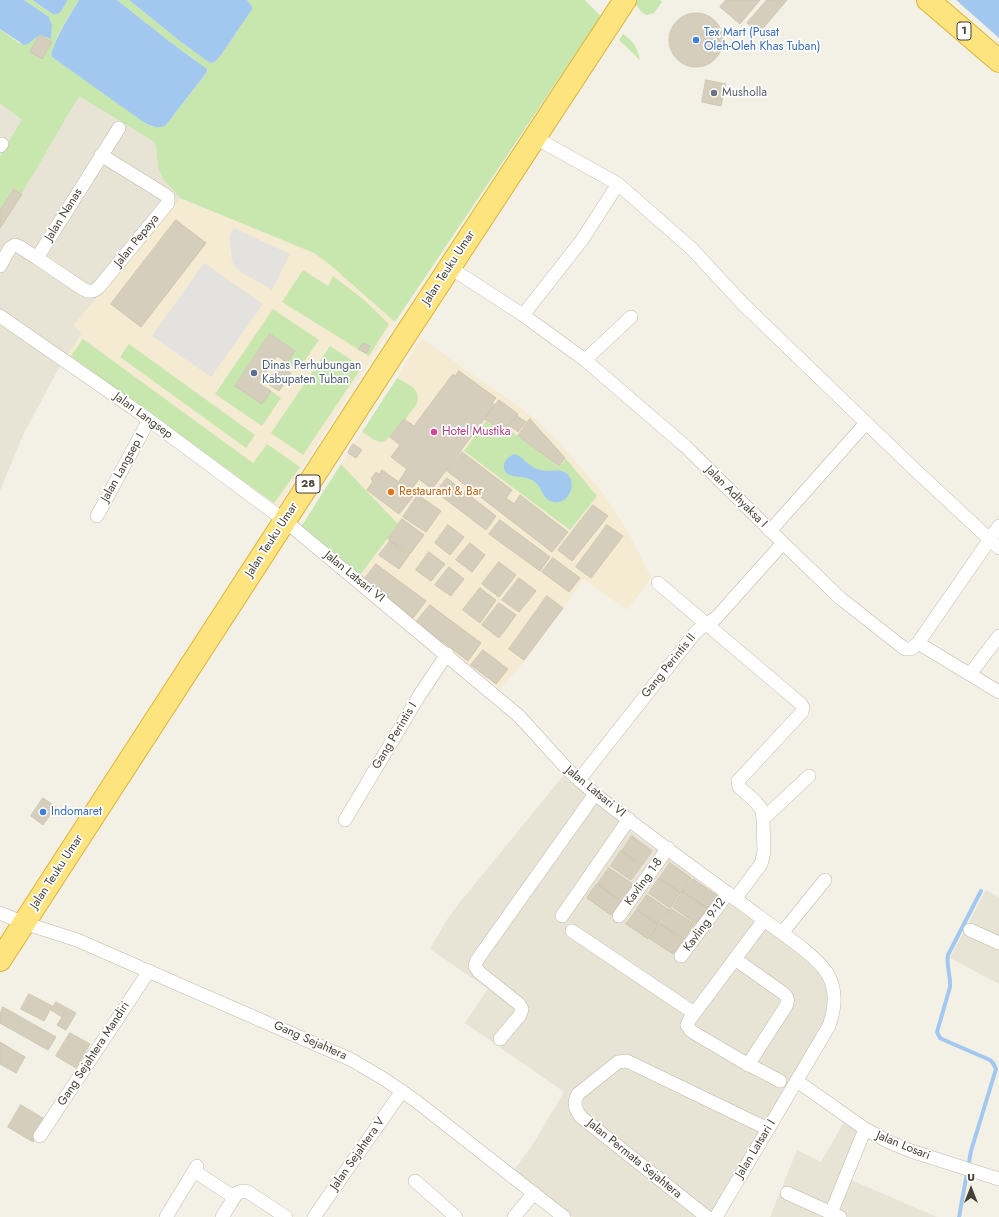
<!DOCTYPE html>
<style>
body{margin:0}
#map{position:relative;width:999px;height:1217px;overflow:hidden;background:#f3f1e6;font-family:Jost,sans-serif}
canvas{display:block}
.north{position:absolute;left:951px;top:1169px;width:40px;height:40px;-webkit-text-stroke:3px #fff;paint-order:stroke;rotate:0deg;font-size:11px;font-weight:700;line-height:16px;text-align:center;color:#464136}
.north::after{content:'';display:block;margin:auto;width:14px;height:18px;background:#464136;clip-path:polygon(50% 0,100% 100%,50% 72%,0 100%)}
</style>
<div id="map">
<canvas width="999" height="1217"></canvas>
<div class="north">U</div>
</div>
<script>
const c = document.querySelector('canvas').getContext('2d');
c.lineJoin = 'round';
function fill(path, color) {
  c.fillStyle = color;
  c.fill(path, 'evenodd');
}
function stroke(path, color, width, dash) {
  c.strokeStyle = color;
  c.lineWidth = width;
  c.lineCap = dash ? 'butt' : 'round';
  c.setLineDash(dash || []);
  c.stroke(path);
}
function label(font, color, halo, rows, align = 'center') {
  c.font = font + ' Jost,sans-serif';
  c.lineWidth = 3.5;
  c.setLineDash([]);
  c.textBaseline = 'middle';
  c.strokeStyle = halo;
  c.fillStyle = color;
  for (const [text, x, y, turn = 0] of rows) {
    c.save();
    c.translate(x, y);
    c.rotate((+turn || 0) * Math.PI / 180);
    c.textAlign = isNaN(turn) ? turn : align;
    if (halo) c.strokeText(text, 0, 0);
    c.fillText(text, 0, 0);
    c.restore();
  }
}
fill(new Path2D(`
 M0 47 153 141 156 146 158 167 162 178 180 198 74 325 82 333 61 364 23 435 0 491Z
 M563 776 633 833 793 949 822 974 827 985 829 1013 711 1217H573L514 1170 533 1144 564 1092 465 1023 488 989 430 949 446 921 457 906Z
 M986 890 999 897V984L950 958Z
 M844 1122 869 1137 851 1180 937 1217H770L797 1150 821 1162Z`), '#e7e3d5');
fill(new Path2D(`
 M180 198 314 253 329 264 395 322 277 507 68 354 82 333 74 325Z
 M421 338 519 407 536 420 558 441 602 492 621 520 635 545 651 578 627 610 584 579 525 661 500 689 358 578 398 524 341 464 397 378Z`), '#f5ead2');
fill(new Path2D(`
 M24 0H32L54 15 60 13 68 0H79C71 13 51 42 52 57L152 127 166 125 208 71 194 59 169 41 117 0H129L181 42 210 63 215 62 221 55 253 8 247 0H585L601 16 395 322 329 264 314 253 180 198 162 178 158 167 156 146 153 141 79 96 22 193 13 188 0 210V156L22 120 0 103V29L19 43 28 44 40 35 50 39 51 38 52 25 50 19Z
 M635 0H660L662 2 654 13 647 15C640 13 638 7 634 1Z
 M623 34C634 42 637 47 640 60L619 40Z
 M303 270 328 286 333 276 364 300 389 324 369 356 282 302Z
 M273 309 319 340 298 370 287 362 295 351 270 334 235 385 262 404 271 391 281 398 262 426 215 394Z
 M83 339 253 463 267 444 300 467 274 503 71 356Z
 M129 344 255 435 246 448 120 357Z
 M330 346 362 367 303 455 271 433Z
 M397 378C404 382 414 386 417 393 418 396 418 400 417 403 413 410 389 442 382 442 375 442 368 435 362 432Z
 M486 421 504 434 508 429 559 467 566 459 597 496 570 530 464 451Z
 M341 464 398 524 358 578 301 527Z`), '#c8e7af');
fill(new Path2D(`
 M234 228 290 254 272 290 241 272 235 267 232 261 230 241V235Z
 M204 263 263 304 211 377 152 336Z`), '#e4e2de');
fill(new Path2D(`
 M0 0H24L49 17 52 25 51 39 40 35 28 44 24 45 0 29Z
 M32 0H68L60 13 54 15Z
 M79 0H117L169 41 207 69V72L166 125C157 130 151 126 142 121L52 57C49 47 73 10 79 0Z
 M129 0H247L253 8 221 55 215 62 210 63 181 42Z
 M956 0H999V38Z
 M514 454C523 456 528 466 537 469 547 473 560 468 566 473 579 483 568 506 553 502 542 499 542 487 535 482 524 474 514 479 506 473 501 465 505 458 514 454Z`), '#a3c8f0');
stroke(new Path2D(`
 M959 1217 971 1151 996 1069 993 1063 990 1060 944 1040 940 1038 937 1032 950 987C951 976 946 966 948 955L981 891`), '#a3c8f0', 4);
const building = new Path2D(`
 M726 0H760L740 24 720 7Z
 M767 0H787L759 33 747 23Z
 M669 40a27 27 0 1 1 54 0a27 27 0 1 1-54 0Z
 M40 35 52 42 42 59 30 52Z
 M706 80 726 84 721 106 702 102Z
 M14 189 22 194 0 228V211Z
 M176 220 206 243 141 327 111 304Z
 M270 334 295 351 287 363 277 356 258 383 271 391 262 404 235 386Z
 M363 343 370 346 367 353 359 350Z
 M279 366 291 373 279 391 268 384Z
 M459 371 496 398 492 403 495 405 432 489 419 479 411 490 399 481 407 469 391 457 400 445 390 437 404 419 414 426 453 374 455 376Z
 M499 400 518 414 504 433 485 419Z
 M517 416 526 422 518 432 510 426Z
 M530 419 565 458 559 466 518 436Z
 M353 444 362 450 356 458 348 453Z
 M462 452 512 490 506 498 514 504 520 495 568 532 552 552 447 471Z
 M382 470 415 494 399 514 367 490 373 481 371 479 376 472 379 474Z
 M447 478 496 516 486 530 436 492Z
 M418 495 441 511 426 532 403 517Z
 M593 505 608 516 572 561 558 550Z
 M402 519 424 535 410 554 388 539Z
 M500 520 550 557 540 571 489 534Z
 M448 525 464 537 450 555 435 543Z
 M607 525 623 536 591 578 576 567Z
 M390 541 409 555 399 569 379 555Z
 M470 543 485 555 472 572 456 560Z
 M429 552 445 564 431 581 416 570Z
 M553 558 580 578 569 592 542 572Z
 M499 562 516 575 499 597 482 584Z
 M376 564 426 601 413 618 363 581Z
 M449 567 464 579 451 596 435 585Z
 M519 578 536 591 519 612 502 600Z
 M480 588 496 600 480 623 463 610Z
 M547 596 563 608 524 660 509 649Z
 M499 603 516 615 499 638 482 625Z
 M430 605 481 643 468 661 416 622Z
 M483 650 508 669 496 684 471 665Z
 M43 798 56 807 43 825 31 816Z
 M632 836 652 851 642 865 622 851Z
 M621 851 641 866 631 880 611 866Z
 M670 863 691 878 681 893 660 878Z
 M609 868 634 885 622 902 598 884Z
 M659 878 680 893 670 908 649 893Z
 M693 879 719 897 710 910 683 892Z
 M597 884 621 901 611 915 587 898Z
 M683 892 710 910 699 926 673 907Z
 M647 895 669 910 658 924 637 909Z
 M671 909 694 924 684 939 661 924Z
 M637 910 658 925 648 939 626 924Z
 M660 924 683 940 673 954 650 939Z
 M29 994 52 1006 44 1021 21 1009Z
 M56 1002 76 1013 66 1030 57 1025 62 1017 51 1010Z
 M3 1007 56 1037 48 1050 0 1023V1014Z
 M70 1033 90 1044 76 1068 56 1056Z
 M0 1042 25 1057 16 1073 0 1064Z
 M21 1105 46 1120 33 1142 8 1127Z`);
fill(building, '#d5cebc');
stroke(building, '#cfc6af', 1);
const minor = new Path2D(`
 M534 137 618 184 692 249 743 304 912 467 999 548
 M0 146 2 144
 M37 258 83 289C90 293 94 292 99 287L168 203V197L164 194 101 155
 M0 266 10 248 15 245 20 247 37 258 119 128
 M449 267 523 315 585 360 685 446 783 543 840 598 905 649H911L918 643 999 526
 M523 315 582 240 618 184
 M0 316 137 411 284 520 519 716 569 771 595 794C648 836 705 876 760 917 778 931 816 955 827 973 837 989 835 1009 829 1026L716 1217
 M585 360 631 317
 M97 516 149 420
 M770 531 866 423
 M658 583 801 704 803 707 802 712 738 781 739 787 755 801 762 810 763 819 764 852 761 864 735 899
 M918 643 999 692
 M970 674 999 636
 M579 780 695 633 702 627 716 618 783 543
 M763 819 809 776
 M345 820 419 696 447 654
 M0 913 24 923 77 940 352 1060 384 1079 416 1101 564 1217
 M562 916 629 819
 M619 916 668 848
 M764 920 690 1019 687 1025 691 1031 740 1060 780 1081
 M970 930 999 943
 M572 931 694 1013
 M782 933 825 880
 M681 956 728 893
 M735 959 783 993C788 997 789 1000 786 1006L748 1065
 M500 1039 520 1015 522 1009 519 1004 479 972 475 966 477 960 595 794
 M797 1081 865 1129 889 1142 911 1151 999 1179
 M40 1136 149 971
 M194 1171 234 1197
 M415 1181 456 1217
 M787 1193 840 1217
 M831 1213 865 1129
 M166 1217 197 1166
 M222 1217 237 1193 242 1191 248 1192 286 1217
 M314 1217 402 1091
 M514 1217 534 1193
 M707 1217 581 1117C575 1109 573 1103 578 1094L618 1062 627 1061 768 1129`);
const trunk = new Path2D(`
 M928 0 999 61
 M0 960 387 363 625 0`);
stroke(minor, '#bfb9a9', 14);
stroke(trunk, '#ddb237', 24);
stroke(minor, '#fff', 13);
stroke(trunk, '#fee47e', 22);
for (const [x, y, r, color] of [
 [696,40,4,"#3f7fe0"],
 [714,93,4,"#6b7280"],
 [254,373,4,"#5c6f8a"],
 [434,432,4,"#d1479c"],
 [391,492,4,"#e8710a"],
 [43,812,4,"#3f7fe0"]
]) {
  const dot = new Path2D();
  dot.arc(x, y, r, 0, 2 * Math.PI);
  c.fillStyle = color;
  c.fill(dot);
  stroke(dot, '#fff', 1.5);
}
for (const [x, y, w] of [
 [964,31,14],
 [308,484,24]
]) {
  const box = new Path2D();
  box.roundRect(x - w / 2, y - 9, w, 18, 3);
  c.fillStyle = '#fff';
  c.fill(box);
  stroke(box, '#464136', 1);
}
label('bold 11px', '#464136', null, [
 ["1",964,31],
 ["28",308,484]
]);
label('12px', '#366cbe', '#fff', [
 ["Tex Mart (Pusat",704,33],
 ["Oleh-Oleh Khas Tuban)",704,47],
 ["Indomaret",51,812]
], 'left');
label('12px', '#5b616d', '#fff', [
 ["Musholla",722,93]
], 'left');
label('12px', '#464136', '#fff', [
 ["Jalan Nanas",64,215,-58],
 ["Jalan Pepaya",137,241,-51],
 ["Jalan Teuku Umar",449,268,-57],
 ["Jalan Langsep",143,416,36],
 ["Jalan Langsep I",123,468,-61],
 ["Jalan Adhyaksa I",736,497,45],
 ["Jalan Teuku Umar",272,540,-57],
 ["Jalan Latsari VI",354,577,39],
 ["Gang Perintis II",669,666,-51],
 ["Gang Perintis I",395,736,-59],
 ["Jalan Latsari VI",595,792,39],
 ["Jalan Teuku Umar",57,872,-57],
 ["Kavling 1-8",644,882,-54],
 ["Kavling 9-12",705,925,-54],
 ["Gang Sejahtera",310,1041,24],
 ["Gang Sejahtera Mandiri",94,1054,-57],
 ["Jalan Losari",903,1146,22],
 ["Jalan Latsari I",756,1149,-59],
 ["Jalan Sejahtera V",358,1154,-55],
 ["Jalan Permata Sejahtera",634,1159,39]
]);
label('12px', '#4e5e75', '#fff', [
 ["Dinas Perhubungan",262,366],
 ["Kabupaten Tuban",262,380]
], 'left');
label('12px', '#b23c85', '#fff', [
 ["Hotel Mustika",442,432]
], 'left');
label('12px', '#c56008', '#fff', [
 ["Restaurant & Bar",399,492]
], 'left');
</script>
